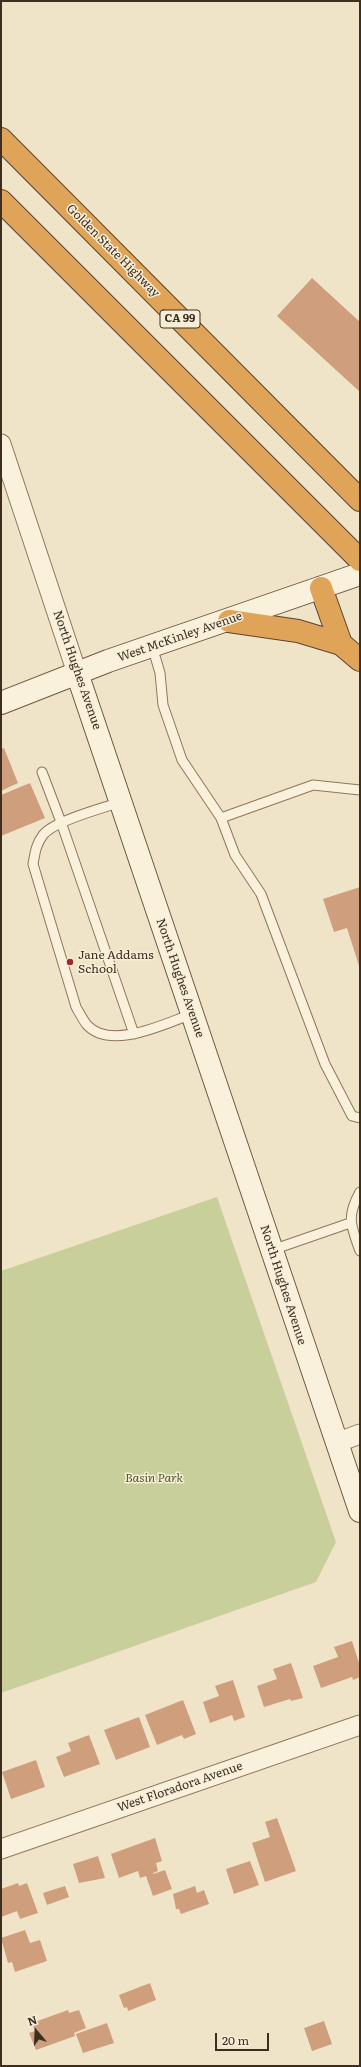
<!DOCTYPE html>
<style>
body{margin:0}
#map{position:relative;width:361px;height:2067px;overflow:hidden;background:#f0e4c8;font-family:Literata,serif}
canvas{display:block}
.frame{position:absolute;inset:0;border:2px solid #3d2e20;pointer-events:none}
.north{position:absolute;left:16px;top:2011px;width:40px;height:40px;-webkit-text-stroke:3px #f7eed8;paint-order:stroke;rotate:341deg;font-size:11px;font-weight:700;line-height:16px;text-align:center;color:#3d2e20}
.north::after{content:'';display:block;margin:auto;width:14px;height:18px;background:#3d2e20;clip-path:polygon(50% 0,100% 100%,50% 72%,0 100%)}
.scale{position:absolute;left:215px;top:2033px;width:54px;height:18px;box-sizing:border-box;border:2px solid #3d2e20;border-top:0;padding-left:5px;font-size:12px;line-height:14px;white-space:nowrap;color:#3d2e20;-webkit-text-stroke:3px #f7eed8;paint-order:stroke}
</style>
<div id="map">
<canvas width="361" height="2067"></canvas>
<div class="frame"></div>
<div class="north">N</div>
<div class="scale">20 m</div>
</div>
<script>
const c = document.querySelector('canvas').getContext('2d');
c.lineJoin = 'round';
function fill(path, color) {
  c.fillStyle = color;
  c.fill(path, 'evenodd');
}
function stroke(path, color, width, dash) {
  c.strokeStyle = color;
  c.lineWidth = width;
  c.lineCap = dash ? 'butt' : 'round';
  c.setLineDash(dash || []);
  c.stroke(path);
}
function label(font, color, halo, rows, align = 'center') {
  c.font = font + ' Literata,serif';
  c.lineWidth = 3;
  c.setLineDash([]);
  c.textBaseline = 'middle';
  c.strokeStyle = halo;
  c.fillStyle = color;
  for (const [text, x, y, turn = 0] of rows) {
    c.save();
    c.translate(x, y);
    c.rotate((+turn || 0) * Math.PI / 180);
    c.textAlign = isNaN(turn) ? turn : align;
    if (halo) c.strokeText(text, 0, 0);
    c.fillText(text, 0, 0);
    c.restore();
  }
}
fill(new Path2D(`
 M217 1197 336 1542 316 1582 1 1693V1271Z`), '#c9cf9b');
fill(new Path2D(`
 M312 278 360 322V392L277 316Z
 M4 748 18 783 1 791V749Z
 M30 783 45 818 1 836V795Z
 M360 887V969L347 928 334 932 323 899Z
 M352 1641 360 1666V1677L353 1680 352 1677 321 1688 313 1666 338 1657 334 1647Z
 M291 1663 303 1698 291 1701 290 1699 264 1707 257 1686 277 1679 273 1669Z
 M233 1680 245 1717 234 1721 232 1715 210 1723 203 1702 219 1696 215 1686Z
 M183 1700 196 1734 184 1739 182 1735 157 1745 145 1715Z
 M139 1717 150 1747 116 1760 104 1730Z
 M89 1735 100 1764 64 1777 56 1757 71 1751 68 1743Z
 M36 1760 45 1787 11 1799 2 1772Z
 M277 1818 296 1871 265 1882 252 1843 270 1837 265 1822Z
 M155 1838 162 1861 156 1863 158 1871 153 1873V1874L165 1870 172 1889 153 1896 146 1876 140 1878 138 1871 119 1878 111 1854Z
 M98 1856 105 1878 79 1883 73 1864Z
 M250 1861 259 1885 234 1894 226 1869Z
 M18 1883 19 1886 27 1883 38 1913 20 1919 17 1911 1 1917V1889Z
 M65 1886 69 1897 47 1905 43 1893Z
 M195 1886 197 1893 204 1890 209 1904 181 1914 179 1909H176L173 1894Z
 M25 1930 30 1943 40 1940 47 1961 15 1972 12 1962 8 1963 1 1938Z
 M150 1983 156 2000 128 2011 127 2007 124 2008 119 1995Z
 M68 2010 69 2013 79 2010 86 2028 74 2033 75 2036 36 2050 29 2033 35 2031 32 2023Z
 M324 2021 332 2044 312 2051 304 2028Z
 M107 2023 114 2043 83 2053 76 2034Z`), '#cf9f7d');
const lane = new Path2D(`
 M152 646 160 673 163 705 182 760 221 818 235 855 261 894 325 1064 352 1116 360 1118
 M42 772 61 822 134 1034
 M121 802C103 808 54 821 43 835 36 844 35 853 33 864L76 1007C79 1012 83 1020 87 1025 111 1051 166 1023 192 1014
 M221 818 313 785 360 790
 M360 1192C346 1217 351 1226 360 1251
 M272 1250 350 1223`);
const street = new Path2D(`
 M1 444 77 673
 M336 1443 360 1434
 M1 1849 360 1725`);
const secondary = new Path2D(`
 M77 673 360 1511
 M1 703 108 661 360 574`);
const highway = new Path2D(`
 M1 139 360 500
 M1 201 360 560
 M321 588 341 644
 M229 621 298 631 341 644 360 660`);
stroke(lane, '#8d765c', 11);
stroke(street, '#8d765c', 21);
stroke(secondary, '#6f573f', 24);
stroke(highway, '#5b4430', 24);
stroke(lane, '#faf1dc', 9);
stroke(street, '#faf1dc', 19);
stroke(secondary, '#faf1dc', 22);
stroke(highway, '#e0a458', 22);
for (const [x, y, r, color] of [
 [70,962,4,"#9e2a2b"]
]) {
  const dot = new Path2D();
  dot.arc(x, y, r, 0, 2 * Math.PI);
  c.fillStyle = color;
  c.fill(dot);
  stroke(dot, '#f7eed8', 1.5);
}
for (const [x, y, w] of [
 [180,319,40]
]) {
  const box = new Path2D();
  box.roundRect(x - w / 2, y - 9, w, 18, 3);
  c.fillStyle = '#f7eed8';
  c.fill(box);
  stroke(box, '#3d2e20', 1);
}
label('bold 11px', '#3d2e20', null, [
 ["CA 99",180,319]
]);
label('12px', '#3d2e20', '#f7eed8', [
 ["Golden State Highway",113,251,45],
 ["West McKinley Avenue",180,637,-19],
 ["North Hughes Avenue",77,670,71],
 ["North Hughes Avenue",180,978,71],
 ["North Hughes Avenue",283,1285,72],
 ["West Floradora Avenue",180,1787,-19]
]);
label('12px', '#3d2e20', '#f7eed8', [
 ["Jane Addams",78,955],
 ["School",78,969]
], 'left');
label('italic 12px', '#4d5a26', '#f7eed8', [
 ["Basin Park",154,1478]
]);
</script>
